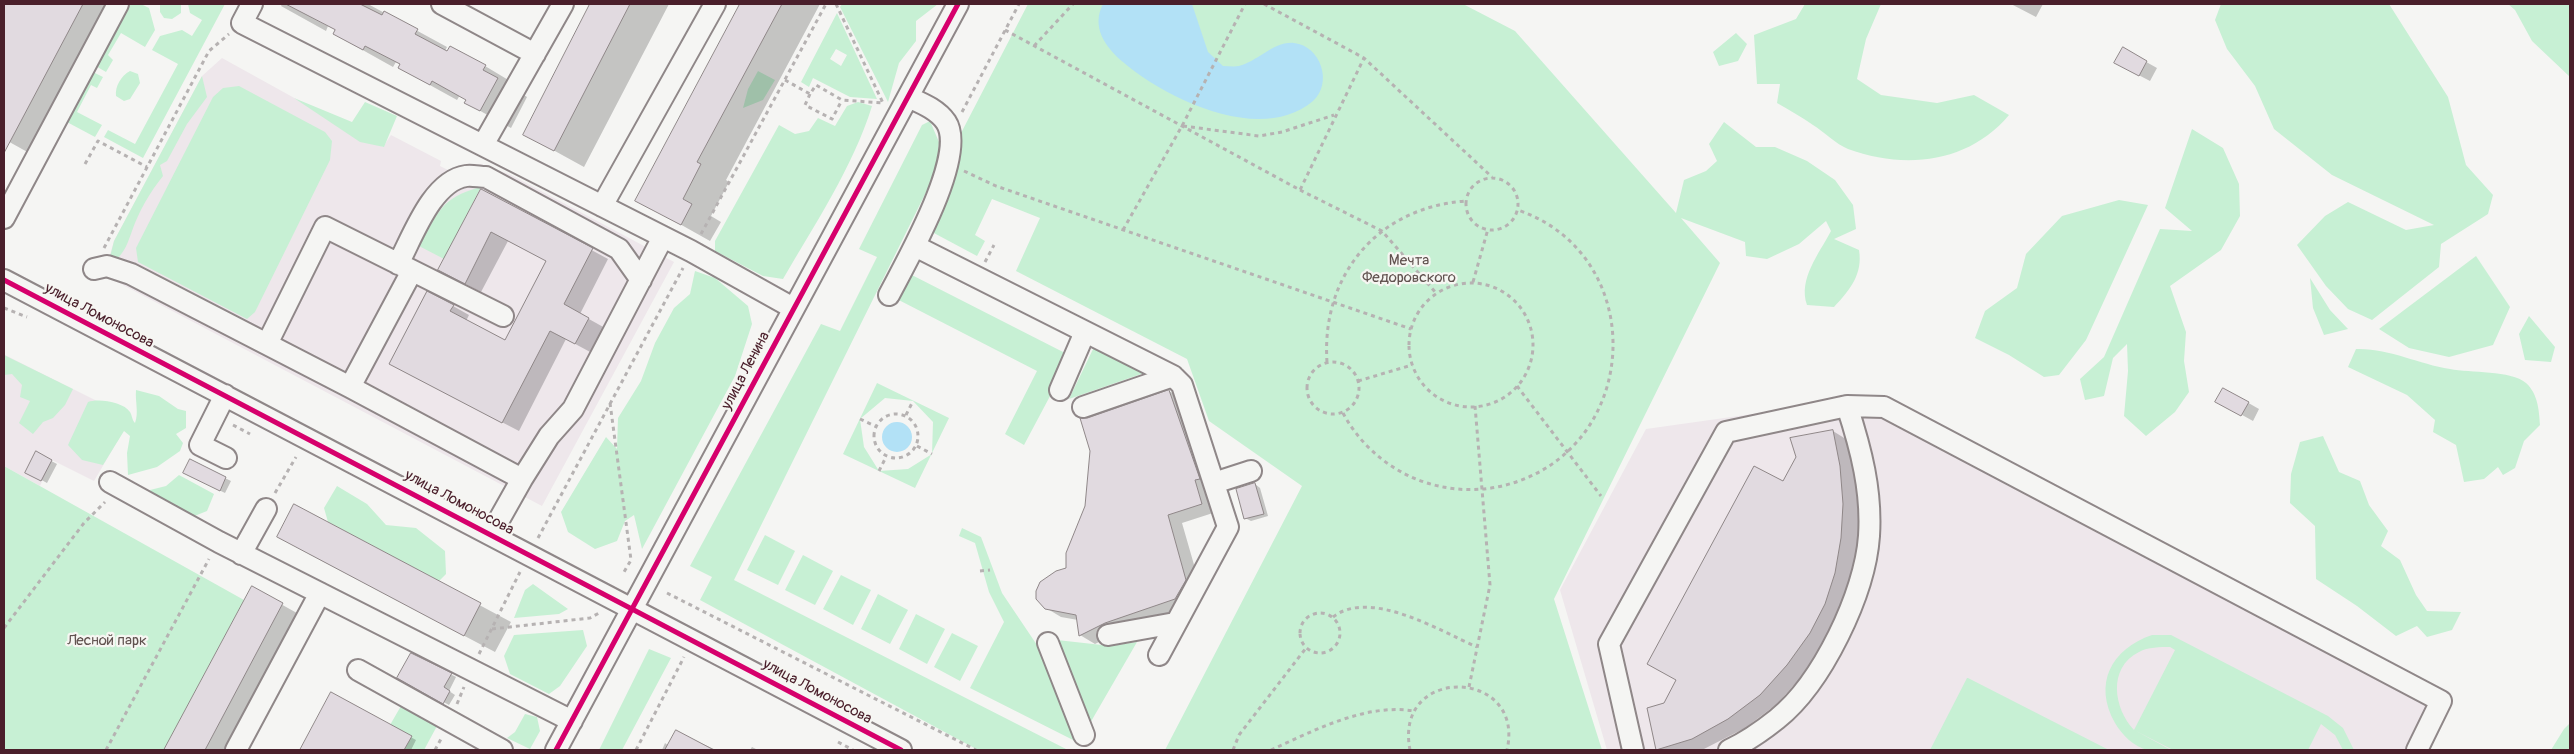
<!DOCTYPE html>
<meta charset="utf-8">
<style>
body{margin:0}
#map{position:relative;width:2574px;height:754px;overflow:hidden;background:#f5f5f3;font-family:Pangolin,sans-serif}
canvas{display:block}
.frame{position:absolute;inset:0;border:5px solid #4a1f2b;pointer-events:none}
</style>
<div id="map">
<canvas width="2574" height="754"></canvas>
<div class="frame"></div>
</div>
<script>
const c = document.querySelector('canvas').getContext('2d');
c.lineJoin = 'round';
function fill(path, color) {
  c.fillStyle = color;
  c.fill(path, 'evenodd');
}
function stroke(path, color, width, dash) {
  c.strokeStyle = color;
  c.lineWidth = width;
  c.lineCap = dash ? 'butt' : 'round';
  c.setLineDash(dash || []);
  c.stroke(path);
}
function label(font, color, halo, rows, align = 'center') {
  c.font = font + ' Pangolin,sans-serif';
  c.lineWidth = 4.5;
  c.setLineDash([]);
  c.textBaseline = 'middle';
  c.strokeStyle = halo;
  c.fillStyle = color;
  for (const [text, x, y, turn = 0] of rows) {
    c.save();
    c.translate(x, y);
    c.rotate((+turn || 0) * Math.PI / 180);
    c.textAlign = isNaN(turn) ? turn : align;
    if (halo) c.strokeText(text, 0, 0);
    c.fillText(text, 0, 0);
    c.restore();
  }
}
fill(new Path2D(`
 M222 58 383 147 391 135 441 161 440 166 452 172 481 164 511 175 674 262 542 506 104 275 114 241 202 76Z
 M5 355 131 418 94 481 52 460 40 486 4 466Z
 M1866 398 2431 703 2407 750H1607L1560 590 1646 429Z`), '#eee7eb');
fill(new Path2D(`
 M130 4H141L149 8 155 30 145 47 121 33 108 55 113 60 106 72 94 65Z
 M160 4H181V13L172 19 164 18 160 12Z
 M188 4H225L143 158 104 137 108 130 135 144 178 64 152 50 160 36 182 30 192 36 202 20 190 13Z
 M842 4H938L916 21V41L899 63 888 102 840 7Z
 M1028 4H1463L1515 31 1676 213 1684 180 1706 171 1717 161 1709 144 1724 122 1756 147H1775L1807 161 1835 180 1853 205 1856 229 1834 239 1859 250C1863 274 1850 290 1834 307L1807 305C1798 279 1819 254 1831 231L1826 221 1799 244 1767 259 1746 256 1745 242 1681 218 1720 263 1554 599 1602 750H1165L1302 486 1209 421 1187 359 1016 271 1040 218 992 199 975 235 985 241 977 256 932 232 954 182 950 165 960 135Z
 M1805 4H1881L1866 39 1857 79 1881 95 1937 103 1974 95 2009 115C1969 163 1905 170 1848 149 1836 144 1824 132 1813 125 1802 117 1789 110 1777 103L1780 84H1757L1754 35 1796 19Z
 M2221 4H2389L2448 97 2466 165 2493 195 2488 214 2441 244 2439 267 2372 320 2348 309 2326 286 2297 245 2325 216 2348 202 2406 230 2434 225 2332 175 2274 129 2255 86 2227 49 2215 20Z
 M2508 4H2570V77L2532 41 2515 10Z
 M837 13 877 99 850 97 813 78 809 87 801 82ZM836 49 847 55 841 66 830 59Z
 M1736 33 1747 44 1738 61 1719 66 1713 52Z
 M91 71 103 77 97 88 91 85 77 112 102 125 95 137 65 121Z
 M130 71 138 74 140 83 130 99 124 101 116 96C115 86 121 76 130 71Z
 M758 71 775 80 763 100 743 108 748 89Z
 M202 76 207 97 187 124 167 161 160 165 163 176C150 192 139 211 132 231 128 242 126 249 118 258L110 257 114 241Z
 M239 86 325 132 332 141 330 160 255 312 247 319 138 262 136 248 213 97 223 88Z
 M294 98 352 122 365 102 397 116 384 147 360 142Z
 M858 102 872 106C853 167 815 224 783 279L763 276 715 251V241L779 125 795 134 809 131 818 118 835 126 847 106Z
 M930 121 939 142 936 172 734 580 1068 750H978L700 600 712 577 690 566 821 324 840 331 877 257 859 249 922 125Z
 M2192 129 2223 148 2239 184 2240 216 2221 250 2170 286 2186 332 2184 361 2189 392 2175 412 2146 436 2124 416 2128 371 2127 344 2113 358 2104 396 2085 400 2080 379 2104 357 2160 229 2192 231 2165 208Z
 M481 187 444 259 419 246C439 212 440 198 481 187Z
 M2119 200 2148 205 2086 340 2059 375 2044 377 2009 355 1975 338 1985 311 2017 288 2026 254 2062 216Z
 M2476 256 2510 307 2493 345 2449 357 2409 348 2379 329Z
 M902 270 1065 353 1053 380 1057 383 1024 445 1005 434 1037 371 889 295Z
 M695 271 715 278 748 306 752 324 735 376 642 549 634 515 625 521 617 541 595 549 568 532 561 512 606 437 617 449 618 418 641 381 655 343 674 308 690 294Z
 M2310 278 2330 310 2348 329 2324 335 2313 308Z
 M2529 316 2555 347 2551 362 2525 360 2519 334Z
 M1095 345 1150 371 1069 399Z
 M2356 349C2389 348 2418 364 2450 369 2470 373 2511 370 2526 383 2538 394 2539 410 2540 425L2524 441 2515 468 2503 475 2498 467 2484 479 2464 482 2456 445 2433 432 2435 420 2407 395 2348 367Z
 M4 355 73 389 65 405 53 418 43 422 33 434 19 423 30 401 20 397 22 385 12 374 4 375Z
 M877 383 949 418 915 488 843 454ZM885 398 913 401 933 422 932 454 908 469 879 471 864 447 860 419Z
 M136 390 159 396 178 409 186 411V428L176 434 183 443 180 451 157 467 128 475 127 453 130 436 124 431 103 465 82 460 68 445 88 402C98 398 124 402 130 412 132 415 132 420 135 423 139 412 135 402 136 390Z
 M2323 436 2339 472 2360 481 2369 505 2388 531 2381 546 2400 560 2416 595 2427 611 2461 612 2452 630 2427 637 2417 626 2396 636 2357 606 2316 579 2315 526 2290 503 2291 474 2300 442Z
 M4 466 244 600 164 750H4Z
 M179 475 214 494 207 511 192 517 157 499 150 490 166 486Z
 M337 486 367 504 386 525 416 528 445 551 446 574 439 581 328 522 324 508Z
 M962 528 981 537 1002 593 1039 648 1079 743 970 688 1004 622 989 592 975 543 959 536Z
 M765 535 795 551 778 585 747 570Z
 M803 555 833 571 815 605 785 590Z
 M841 575 871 590 853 625 823 609Z
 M533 584 568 609 559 614 514 618 525 590Z
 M878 594 908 610 890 644 861 629Z
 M916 614 945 629 927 664 899 649Z
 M583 630 587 646 560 686 549 694 510 674 504 656 514 635Z
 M952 633 978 646 960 681 934 667Z
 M2152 635H2171L2328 716 2343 728 2354 750H2343L2335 735 2321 724 2308 750H2173L2136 731 2171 750C2164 750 2155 752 2148 750 2134 747 2122 735 2115 723 2093 684 2111 649 2152 635ZM2170 647 2175 650 2134 730C2114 709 2107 668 2139 652 2148 647 2160 647 2170 647Z
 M1057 640 1111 646 1137 642 1089 725Z
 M649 649 671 658 622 750H599Z
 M1967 678H1968L2109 750H1930Z
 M401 706 437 726 424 750H404L411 736 390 725Z
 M525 714 537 717 540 731 530 749 507 738 515 732Z
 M2570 723V750H2551L2564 729Z`), '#c7f0d4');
fill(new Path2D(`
 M1103 4H1192L1208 52 1223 66C1228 66 1234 67 1239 66 1257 62 1274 41 1294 43 1321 46 1333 83 1313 101 1261 145 1166 99 1123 62 1105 47 1091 27 1103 4Z
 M882 437a15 15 0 1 1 30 0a15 15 0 1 1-30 0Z`), '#b2e1f6');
fill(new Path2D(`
 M4 4H112L31 154 4 139Z
 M282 4H368L447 47 445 51 485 66 515 84 513 88 527 97 511 128 466 103 468 100 460 95 457 100 399 68 401 65 396 62 393 67 334 34 336 30 328 26 326 31 281 6Z
 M592 4H669L584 167 524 134Z
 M742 4H820L726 180 729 182 711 216 721 222 710 241 637 200Z
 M2011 4H2043L2036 17Z
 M2123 49 2157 68 2150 81 2127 69Z
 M481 190 608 259 580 314 605 328 592 353 566 339 519 431 407 373 453 306 469 315 466 321 506 341 547 261 508 241 481 292 456 279Z
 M2224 389 2259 409 2253 421 2217 401Z
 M1169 391 1184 400 1216 512 1182 523 1201 589 1190 607 1121 631 1095 644 1080 635 1078 620 1061 617 1046 608 1067 569 1087 506 1091 451 1087 419Z
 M1833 431 1849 441 1857 476 1860 514 1858 548 1851 583 1826 643 1803 675 1777 704 1745 728 1702 750H1657L1648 709 1664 704 1784 483Z
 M36 453 57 464 47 483 27 472Z
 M190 461 231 481 225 493 190 476Z
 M1255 484 1260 488 1268 516 1251 521 1245 518Z
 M295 506 511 622 495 652 309 554Z
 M252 588 313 622 244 750H166Z
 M411 654 456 677 449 691 455 695 449 705 398 677Z
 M332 694 416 740 411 750H301Z
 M677 732 716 750H662L665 743 669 746Z
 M752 747 758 750H750Z`), '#0003');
const building = new Path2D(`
 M4 4H83L4 153Z
 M286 4H360L382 15 384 11 418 29 415 34 447 51 450 46 486 65 483 70 498 78 480 111 464 103 466 100 432 81 430 85 398 68 400 64 365 46 363 50 333 34 335 30Z
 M590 4H630L554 151 523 135Z
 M740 4H782L697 162 701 164 683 199 692 204 681 225 635 201Z
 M2123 47 2147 61 2139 76 2114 63Z
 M481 189 593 248 564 304 589 318 575 344 550 331 502 423 389 364 427 291 454 305 450 311 505 340 546 261 491 232 465 284 438 270Z
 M2223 388 2249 402 2241 416 2215 402Z
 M1169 390 1200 479 1195 480 1202 504 1168 515 1186 580 1175 599 1105 623 1079 636 1076 615 1045 609 1036 599V591L1040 582 1056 571 1066 568V553L1085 506 1090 451 1080 418H1087Z
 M1833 430 1840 466 1843 504 1841 538 1835 573 1825 604 1810 633 1787 665 1760 695 1728 719 1692 739 1656 750 1647 708 1664 703 1676 680 1647 664 1754 466 1783 481 1796 457 1790 438Z
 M36 451 52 460 41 481 25 473Z
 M190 459 226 477 220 491 183 473Z
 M1255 483 1264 514 1244 519 1236 489Z
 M294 504 481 603 464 636 277 537Z
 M252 586 283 603 205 750H164Z
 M411 653 452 673 444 687 450 691 443 704 397 678Z
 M331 692 412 736 404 750H300Z
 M676 730 714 750H665Z`);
fill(building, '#e1dae0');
stroke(building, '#8f8788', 1);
const minor = new Path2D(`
 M252 4 242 23 691 251 793 308
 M442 4 535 54
 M483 145 563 4
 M602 206 715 4
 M4 218 118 4
 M915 246 1173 376 1182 385 1228 527 1159 655
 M398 264C413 236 432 181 466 176 472 175 480 177 486 177L619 249 641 280
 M94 269 107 266 131 274 350 387 522 479
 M4 280 901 750
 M889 295C906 262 968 155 946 122 937 109 921 103 908 97
 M267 344 325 227 503 316
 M350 387 412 271
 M1060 390 1085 332
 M225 395 200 445 226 458
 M1083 407 1173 376
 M110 482 219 542 572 721
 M1214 483 1251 471
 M491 534 522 479 549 436 573 409 663 237
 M241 554 266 509
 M1108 635 1175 623
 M1048 643 1084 735
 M358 670 502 750
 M236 750 320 593
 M556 750 958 4
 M1633 750 1609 644 1726 432 1847 406 1884 407 2441 701 2417 750
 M1729 750C1746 742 1762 731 1777 719 1822 683 1865 594 1869 536 1872 491 1861 449 1847 406`);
stroke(minor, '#8f8788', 24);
stroke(new Path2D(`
 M836 4 883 103
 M1264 4 1364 58 1492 177
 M1005 30 1300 190 1364 58
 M1034 46 1073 4
 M785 80 810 94 816 85 842 100 883 103
 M810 94 805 105 832 119 842 100
 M962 112 1019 4
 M1183 126 1259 136 1282 132 1334 115
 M85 164 98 141 147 167
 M964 171 996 186 1411 329
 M1466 204a26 26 0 1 1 52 0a26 26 0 1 1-52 0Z
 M1300 190 1382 231 1436 293
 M1123 230 1182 126 1245 4
 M701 234 826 4
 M104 248 209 51 229 34
 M985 262 994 245
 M1473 282 1488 229
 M1409 345a62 62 0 1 1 124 0a62 62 0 1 1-124 0Z
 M4 308 27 317
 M1307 388a26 26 0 1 1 52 0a26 26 0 1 1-52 0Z
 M1327 362C1321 275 1378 207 1466 201
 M1358 381 1412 365
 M1517 386 1601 496
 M610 403 631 560 624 572
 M1343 413C1360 445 1389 470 1424 482 1451 491 1479 492 1506 485 1642 449 1651 256 1518 210
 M874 436a22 22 0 1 1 44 0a22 22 0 1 1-44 0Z
 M906 415 913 401
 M860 419 875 426
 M233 425 250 434
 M917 446 932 454
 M879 471 886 457
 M275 493 296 457
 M538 538 683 268
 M980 571 990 570
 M667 593 976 750
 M1300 633a20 20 0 1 1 40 0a20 20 0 1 1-40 0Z
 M1333 617C1370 588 1440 631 1477 647
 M4 628 84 523 105 502
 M492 629 590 618 599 613
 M479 654 520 572
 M1469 687 1490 585 1475 406
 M457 704 464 687
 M838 742 853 750
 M106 750 209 559
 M435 750 442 737
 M636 750 684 657
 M1233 750 1239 735 1306 648
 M1271 750C1315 730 1366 703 1414 711
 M1410 750C1393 664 1526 668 1507 750`), '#b6b2b2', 3, [4, 4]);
stroke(minor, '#f5f5f3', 20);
stroke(new Path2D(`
 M4 280 901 750
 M556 750 958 4`), '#d6006c', 5);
label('15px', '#60524f', '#f6f6f2', [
 ["Мечта",1409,261],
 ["Федоровского",1409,278],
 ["Лесной парк",107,641]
]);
label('15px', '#4a1f2b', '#f6f6f2', [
 ["улица Ломоносова",99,316,28],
 ["улица Ленина",746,371,-62],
 ["улица Ломоносова",459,503,28],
 ["улица Ломоносова",817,692,28]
]);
</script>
